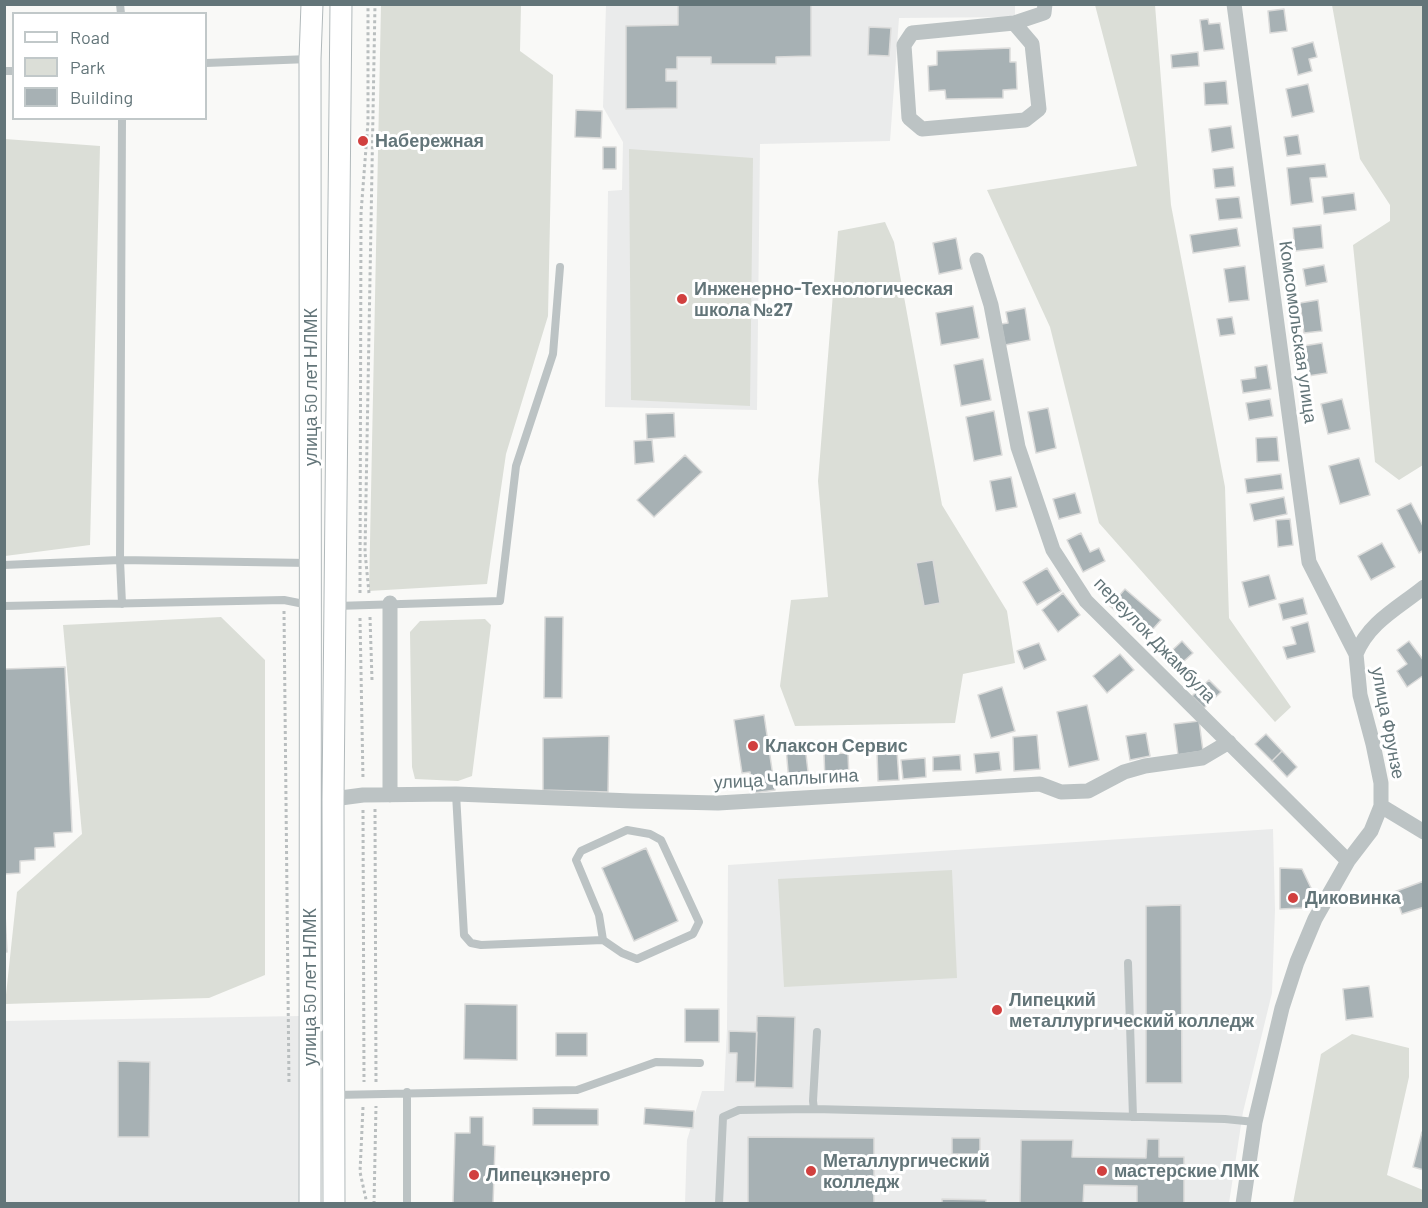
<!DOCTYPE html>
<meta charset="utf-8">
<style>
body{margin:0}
#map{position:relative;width:1428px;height:1208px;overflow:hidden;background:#f9f9f7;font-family:Barlow,sans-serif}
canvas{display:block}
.frame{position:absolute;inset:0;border:6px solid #637579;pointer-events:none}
.legend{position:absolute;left:12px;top:12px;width:195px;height:108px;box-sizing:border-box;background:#fff;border:2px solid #c1c8c9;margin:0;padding:8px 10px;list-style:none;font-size:18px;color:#637579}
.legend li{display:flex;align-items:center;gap:12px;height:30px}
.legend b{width:30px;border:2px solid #c1c8c9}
</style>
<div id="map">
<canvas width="1428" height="1208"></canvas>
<div class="frame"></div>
<ul class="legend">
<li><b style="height:8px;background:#fff"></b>Road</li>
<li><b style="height:16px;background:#dbded7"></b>Park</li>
<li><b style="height:16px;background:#a7b1b4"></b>Building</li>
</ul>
</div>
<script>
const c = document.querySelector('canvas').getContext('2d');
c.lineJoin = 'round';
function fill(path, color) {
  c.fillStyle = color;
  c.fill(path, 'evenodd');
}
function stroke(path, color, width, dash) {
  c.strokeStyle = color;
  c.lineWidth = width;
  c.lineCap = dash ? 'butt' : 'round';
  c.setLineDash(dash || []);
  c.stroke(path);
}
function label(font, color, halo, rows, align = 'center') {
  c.font = font + ' Barlow,sans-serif';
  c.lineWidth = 6;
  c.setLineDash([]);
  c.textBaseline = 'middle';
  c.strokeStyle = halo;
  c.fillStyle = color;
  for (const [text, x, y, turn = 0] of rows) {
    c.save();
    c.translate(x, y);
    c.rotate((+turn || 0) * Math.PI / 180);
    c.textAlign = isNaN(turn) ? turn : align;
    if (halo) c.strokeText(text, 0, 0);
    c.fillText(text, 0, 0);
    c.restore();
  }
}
fill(new Path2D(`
 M606 5H1015V17L899 18 890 141 760 144 757 410 605 407 608 191 622 190 623 142 603 107Z
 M1273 829 1275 910 1272 993 1243 1112 1229 1203 685 1204 687 1140 702 1091H724L727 1028 728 865Z
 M300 1016 301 1203H5L4 1021Z`), '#eaebeb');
fill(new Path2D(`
 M381 5H521L520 51 553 75 548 316 506 454 487 584 369 591Z
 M1095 5H1155L1171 205 1225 487 1229 618 1291 707 1275 722 1099 523 1050 327 987 190 1137 166Z
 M1332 5H1423V465L1399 480 1375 462 1353 245 1390 221V205L1360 159Z
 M5 139 100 146 90 545 5 556Z
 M629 149 753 158 750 406 631 400Z
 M885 222 894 242 942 505 1007 611 1015 663 963 674 955 723 795 726 780 686 791 600 828 597 818 481 838 231Z
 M221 617 265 660V975L209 998 5 1004 17 892 82 834 63 625Z
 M485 619 491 625 472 776 458 781 415 779 412 767 410 632 420 621Z
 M952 870 957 978 784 987 778 879Z
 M1352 1034 1409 1048V1077L1387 1175 1423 1190V1203H1293L1321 1054Z`), '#dbded7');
const building = new Path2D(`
 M678 4H811V56L776 57V64H711V57H677V69H666V81H677V108L626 109V26L678 25Z
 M1284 9 1287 31 1270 33 1268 11Z
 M1208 19 1209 24 1220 23 1224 49 1204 51 1200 20Z
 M869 27 891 28 889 56 868 55Z
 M1313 42 1317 57 1309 59 1312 71 1298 75 1292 48Z
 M1010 48V62H1016L1017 89 1003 90V98L946 99 945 90 929 91 928 66 937 65V51Z
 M1198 52 1199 66 1172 68 1171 55Z
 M1226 81 1228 104 1205 105 1204 83Z
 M1308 84 1314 112 1292 117 1286 89Z
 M576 110 602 111 601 138 575 137Z
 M1231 126 1234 148 1212 152 1209 129Z
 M1298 135 1301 154 1287 156 1284 137Z
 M603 147H616V169H603Z
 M1325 164 1327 177 1310 178 1313 202 1291 205 1287 168Z
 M1233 167 1235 186 1215 188 1213 169Z
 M1354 193 1356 210 1324 214 1322 197Z
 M1239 197 1242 218 1219 220 1216 199Z
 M1321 225 1323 248 1295 251 1293 228Z
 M1237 228 1240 246 1193 253 1190 235Z
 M956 238 962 269 939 274 933 243Z
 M1324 265 1327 282 1306 286 1303 269Z
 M1245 266 1249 300 1229 302 1224 269Z
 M1318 300 1322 331 1304 333 1300 303Z
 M973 306 979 338 941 345 936 313Z
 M1025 308 1030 340 1005 345 1001 324 1008 323 1006 312Z
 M1232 317 1235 334 1220 336 1217 319Z
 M1322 343 1327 373 1308 376 1303 346Z
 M983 359 991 400 961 406 954 365Z
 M1267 365 1271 389 1243 393 1241 380 1256 378 1255 367Z
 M1270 399 1273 416 1249 420 1246 403Z
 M1342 399 1350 429 1328 434 1321 404Z
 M1048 408 1056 448 1036 453 1028 412Z
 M994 411 1002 455 974 461 966 417Z
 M674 413 675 437 647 439 646 414Z
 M1277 437 1279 461 1257 462 1256 438Z
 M652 440 654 462 635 464 634 441Z
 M685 455 702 472 654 517 637 500Z
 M1359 458 1370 495 1340 504 1329 466Z
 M1281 474 1283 489 1247 493 1245 479Z
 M1011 477 1017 507 996 511 990 481Z
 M1075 493 1081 513 1059 519 1053 499Z
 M1284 497 1287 514 1254 521 1250 504Z
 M1411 503 1424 528V550L1419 553 1397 510Z
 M1290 519 1293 545 1278 547 1276 520Z
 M1081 533 1090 552 1099 548 1105 561 1083 572 1067 540Z
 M1382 543 1395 567 1371 580 1358 556Z
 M933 560 940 603 924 606 916 563Z
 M1047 568 1061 591 1037 605 1023 582Z
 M1269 575 1276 599 1249 607 1242 582Z
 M1125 589 1161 620 1145 638 1110 606Z
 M1063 593 1080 615 1058 632 1042 610Z
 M1303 598 1307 614 1283 620 1279 604Z
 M545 617H563L562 698H544Z
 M1308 622 1315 652 1287 659 1283 647 1296 644 1291 627Z
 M1182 641 1193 653 1174 670 1163 659Z
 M1409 641 1424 661V675L1407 687 1397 671 1407 664 1397 650Z
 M1039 643 1046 660 1024 669 1017 651Z
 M1120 654 1134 670 1107 693 1093 676Z
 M65 667 72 832 54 833 55 847 35 848V860L20 861V873L4 874V669Z
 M1209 680 1221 692 1204 708 1192 696Z
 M1002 687 1015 731 991 738 978 695Z
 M1087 705 1099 760 1069 767 1057 712Z
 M764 715 775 790 753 793 750 772 742 773 734 720Z
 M1199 721 1203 751 1178 755 1174 724Z
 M1146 733 1150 756 1130 760 1126 736Z
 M1266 734 1282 751 1272 761 1255 744Z
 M1037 735 1040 769 1014 771 1013 737Z
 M609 736 608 792 543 790V738Z
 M805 746 809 780 789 782 786 748Z
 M897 751 899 780 878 781 877 752Z
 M1282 751 1297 767 1287 777 1272 761Z
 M999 752 1001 770 976 773 974 754Z
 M848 753 849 779 825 780 824 754Z
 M960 755 961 770 933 771V757Z
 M925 758 926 777 903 779 901 760Z
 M646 848 678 921 634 941 602 868Z
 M1280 868 1302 869 1311 888 1302 908 1280 909Z
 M1424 881V907L1402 914 1394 892Z
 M4 894 7 952H4Z
 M1181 905 1182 1083H1146V906Z
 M1369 986 1373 1017 1346 1020 1343 989Z
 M465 1004 517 1005V1060L464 1059Z
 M685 1009H719V1042H685Z
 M757 1016 795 1017 793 1088 755 1087Z
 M729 1031 757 1032 755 1082H736L737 1053H729Z
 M556 1033H587V1056H556Z
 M118 1061 150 1062 149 1137H118Z
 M533 1108 598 1109V1125H533Z
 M645 1108 694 1111 693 1128 644 1124Z
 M470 1117H483V1145L495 1146 493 1204H453L455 1133H470Z
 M1422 1132H1424V1170L1413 1167Z
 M748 1137 874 1138V1204H748Z
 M952 1138H980V1154H952Z
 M1147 1139H1159V1157H1184V1204H1137V1186L1084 1185 1083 1204H1020L1021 1140H1073L1072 1157 1146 1158Z
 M942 1199 986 1200V1204H942Z`);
fill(building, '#a7b1b4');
stroke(building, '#dbdbda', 1.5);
const secondary = new Path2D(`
 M310 1204C308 822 313 441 310 59L312 4
 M334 1204 333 799 341 4`);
stroke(secondary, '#b1b9bb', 23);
stroke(new Path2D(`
 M360 593 361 213 368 122V4
 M369 593 365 552 375 4
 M284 611 289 1085
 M370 617 372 680
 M360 618 363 779
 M375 809 376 1082
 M363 810 364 1082
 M363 1107 360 1172 367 1204
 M374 1204 376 1106`), '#b9bebf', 3, [3, 3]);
stroke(new Path2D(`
 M120 4 121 14
 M206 63 309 59
 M4 71H14
 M122 118 120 560 309 563
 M4 565 120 560 122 604
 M4 606 284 600 309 605
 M336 606 500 601 516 466 553 354 560 267
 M456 794 464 935 471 943 481 945 603 940 622 953 637 959 693 934 699 922 661 840 650 834 627 830 581 851 576 860 599 915 603 940
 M1128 963 1133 1117
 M335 1095 577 1090 656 1062 700 1063
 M814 1109 1225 1119 1255 1122
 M407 1204V1092
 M719 1204 723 1117 739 1110 814 1109 813 1101 817 1032`), '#bcc3c4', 8);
stroke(new Path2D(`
 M1234 4 1309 562 1356 654 1360 695 1373 744 1381 783V806L1371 831 1348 861 1315 919 1297 962 1282 1008 1255 1122 1243 1204
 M1014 23 1032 44 1039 109 1025 120 922 129 909 118 904 45 912 33 1014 23 1044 13 1045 4
 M977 260 991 305 1018 447 1053 550 1086 601 1348 861
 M1356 654C1369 622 1398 608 1424 587
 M390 795V603
 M333 799 363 795 456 794 632 801 718 803 1040 784 1061 792 1088 791 1124 772 1145 766 1202 758 1229 742
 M1381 806 1424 832`), '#bcc3c4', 15);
stroke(secondary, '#fff', 21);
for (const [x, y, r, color] of [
 [363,141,6,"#d1403f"],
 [682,299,6,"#d1403f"],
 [753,746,6,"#d1403f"],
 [1293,898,6,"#d1403f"],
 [997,1010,6,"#d1403f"],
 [811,1171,6,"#d1403f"],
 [1102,1171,6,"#d1403f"],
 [474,1175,6,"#d1403f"]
]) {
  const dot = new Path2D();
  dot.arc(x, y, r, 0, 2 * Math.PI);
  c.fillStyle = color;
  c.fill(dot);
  stroke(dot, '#fff', 2);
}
label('bold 18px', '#637579', '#fff', [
 ["Набережная",375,141],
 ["Инженерно-Технологическая",694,289],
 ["школа №27",694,310],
 ["Клаксон Сервис",765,746],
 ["Диковинка",1305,898],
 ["Липецкий",1009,1000],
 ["металлургический колледж",1009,1021],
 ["Металлургический",823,1161],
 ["колледж",823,1182],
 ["мастерские ЛМК",1114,1171],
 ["Липецкэнерго",486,1175]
], 'left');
label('18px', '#637579', '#fff', [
 ["Комсомольская улица",1298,332,82],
 ["улица 50 лет НЛМК",311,387,-90],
 ["переулок Джамбула",1155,640,46],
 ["улица Фрунзе",1388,723,79],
 ["улица Чаплыгина",786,779,-3],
 ["улица 50 лет НЛМК",310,987,-90]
]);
</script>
